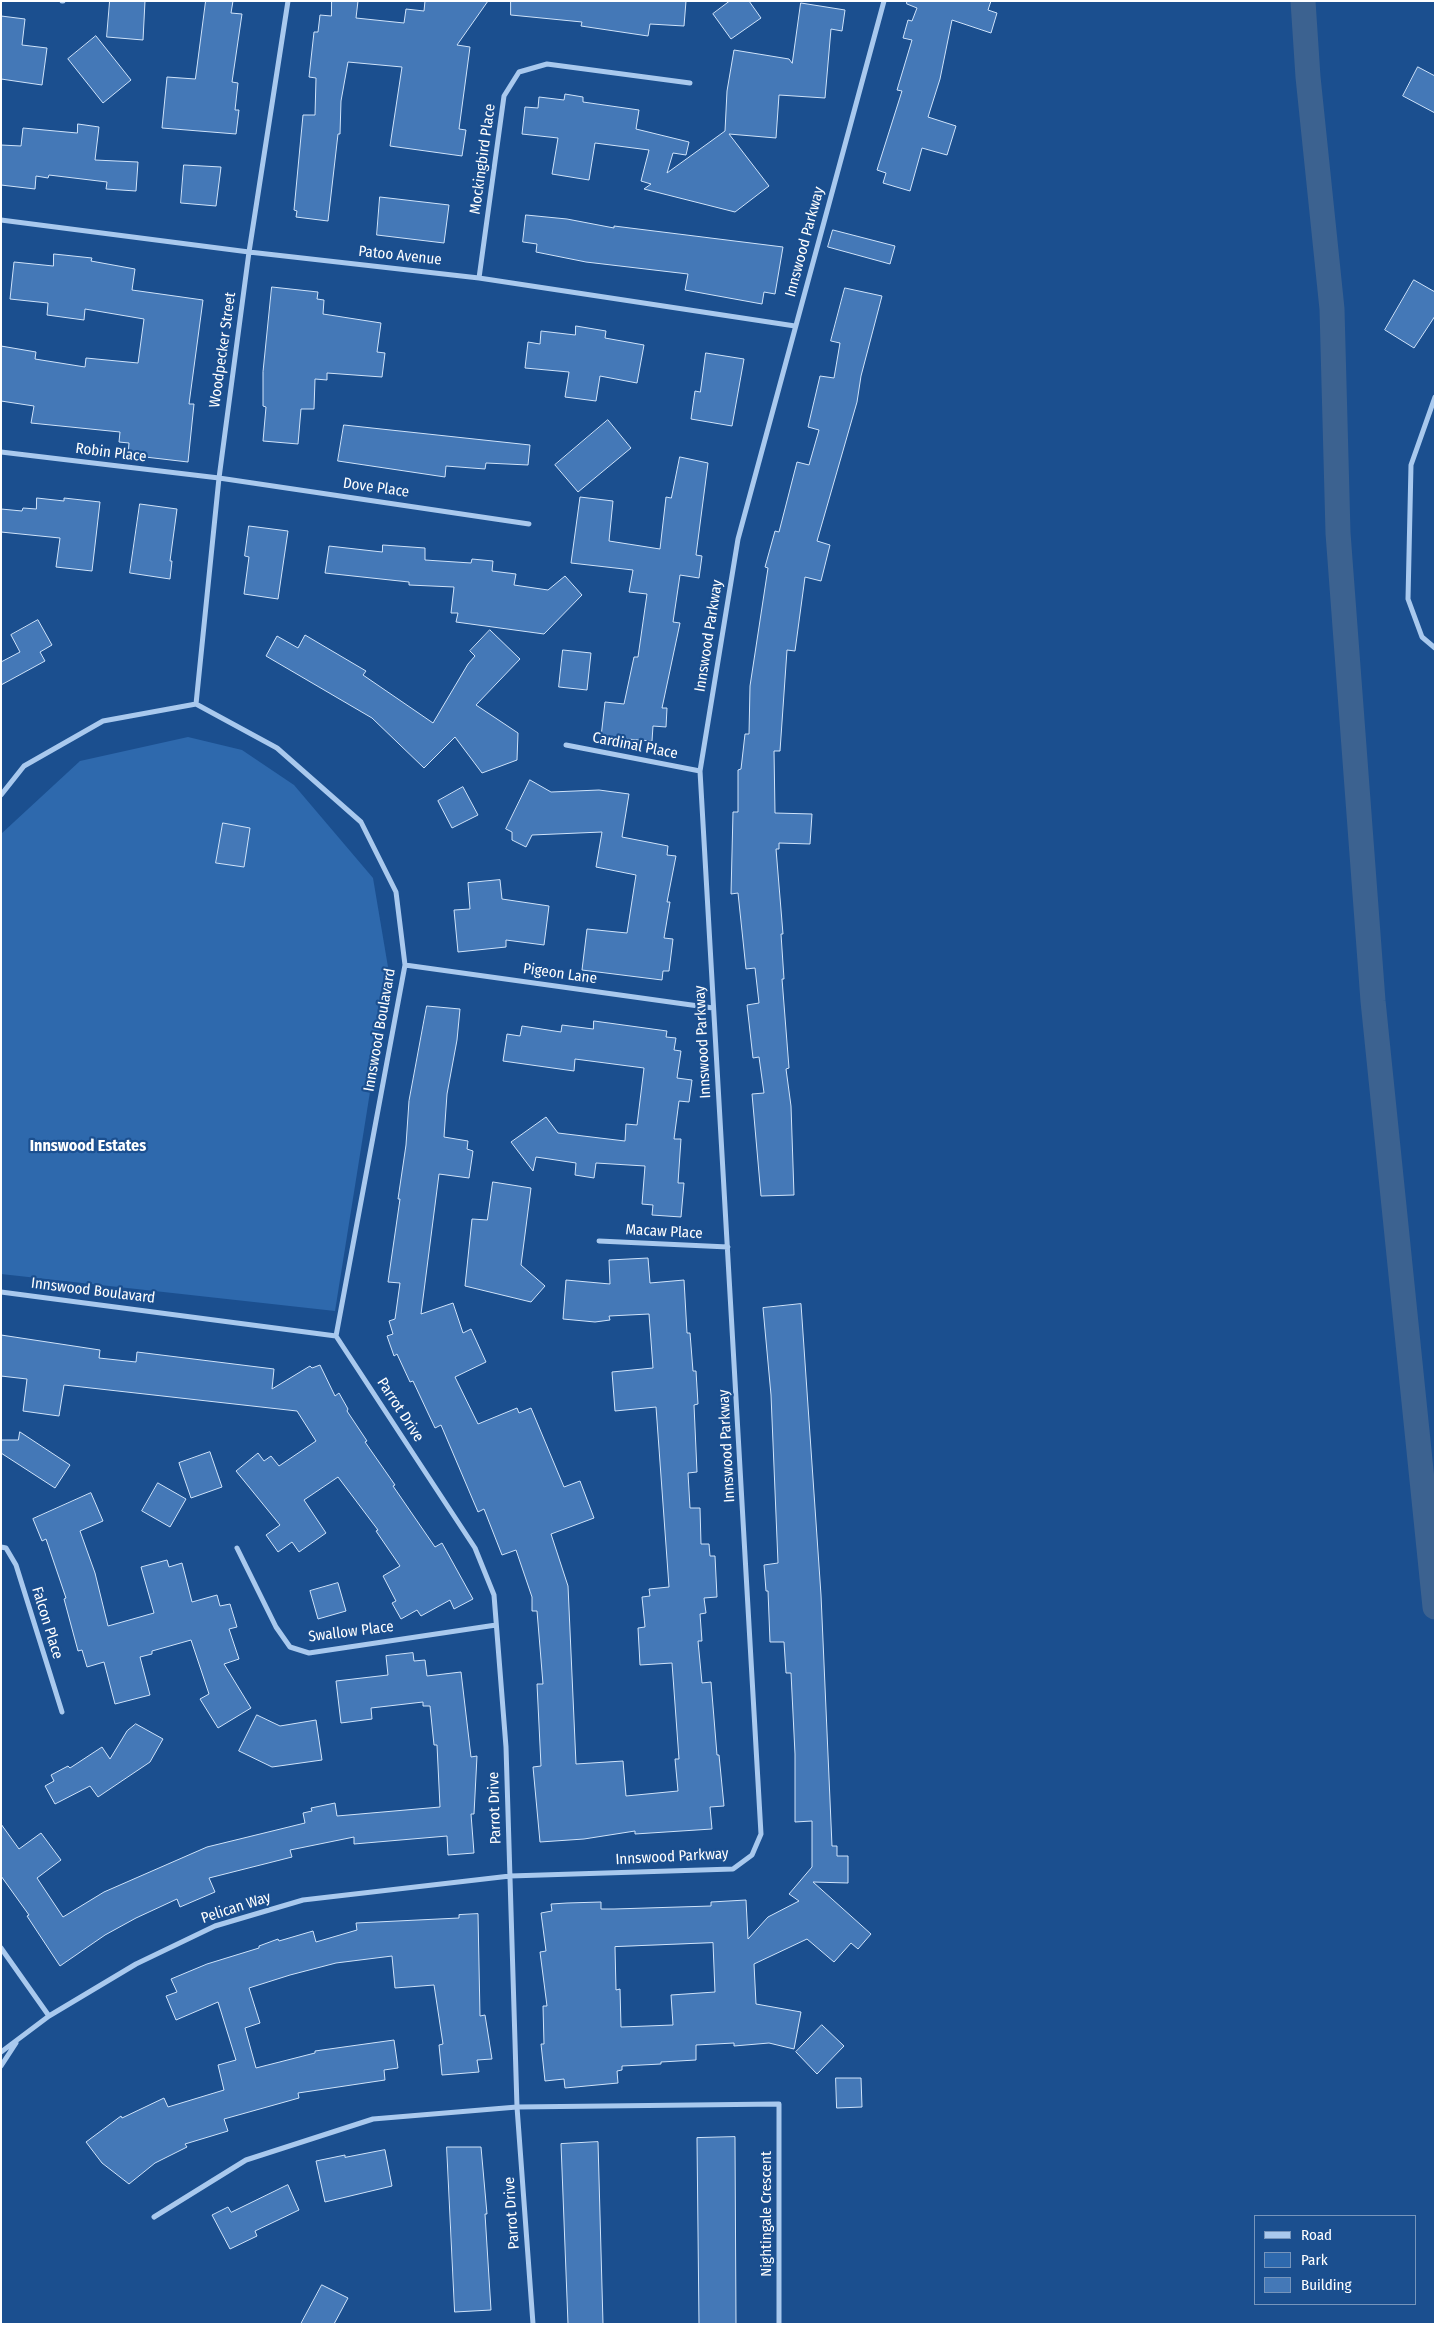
<!DOCTYPE html>
<style>
body{margin:0}
#map{position:relative;width:1436px;height:2325px;overflow:hidden;background:#1b4f8f;font-family:"Fira Sans Condensed",sans-serif}
canvas{display:block}
.frame{position:absolute;inset:0;border:2px solid #fff;pointer-events:none}
.legend{position:absolute;left:1254px;top:2215px;width:162px;height:90px;box-sizing:border-box;background:#1b4f8f;border:1px solid #7695bc;margin:0;padding:6px 9px;list-style:none;font-size:15px;color:#fff}
.legend li{display:flex;align-items:center;gap:10px;height:25px}
.legend b{width:25px;border:1px solid #7695bc}
</style>
<div id="map">
<canvas width="1436" height="2325"></canvas>
<div class="frame"></div>
<ul class="legend">
<li><b style="height:6px;background:#a9c9ee"></b>Road</li>
<li><b style="height:14px;background:#2e69ad"></b>Park</li>
<li><b style="height:14px;background:#4478b7"></b>Building</li>
</ul>
</div>
<script>
const c = document.querySelector('canvas').getContext('2d');
c.lineJoin = 'round';
function fill(path, color) {
  c.fillStyle = color;
  c.fill(path, 'evenodd');
}
function stroke(path, color, width, dash) {
  c.strokeStyle = color;
  c.lineWidth = width;
  c.lineCap = dash ? 'butt' : 'round';
  c.setLineDash(dash || []);
  c.stroke(path);
}
function label(font, color, halo, rows, align = 'center') {
  c.font = font + ' "Fira Sans Condensed",sans-serif';
  c.lineWidth = 4.5;
  c.setLineDash([]);
  c.textBaseline = 'middle';
  c.strokeStyle = halo;
  c.fillStyle = color;
  for (const [text, x, y, turn = 0] of rows) {
    c.save();
    c.translate(x, y);
    c.rotate((+turn || 0) * Math.PI / 180);
    c.textAlign = isNaN(turn) ? turn : align;
    if (halo) c.strokeText(text, 0, 0);
    c.fillText(text, 0, 0);
    c.restore();
  }
}
fill(new Path2D(`
 M188 737 242 750 294 785 373 878 389 973 335 1311 1 1274V834L80 761Z`), '#2e69ad');
stroke(new Path2D(`
 M1303 1 1308 77 1332 309 1338 533 1373 1001 1435 1607`), '#3c6290', 25);
const building = new Path2D(`
 M110 1H145L143 40 107 37Z
 M206 1H233L231 13 242 14 232 82 238 83 235 110H239L236 134 162 128 167 77 195 79Z
 M332 1H358L356 18 404 23 406 9 424 11 425 1H488L457 45 470 47 459 129 466 130 462 156 390 146 402 67 348 62 341 101 340 134H338L328 221 296 217 297 211 294 210 303 115H315L316 78 309 77 314 32H318L320 15 331 16Z
 M511 1H686L684 26 650 24 648 36 581 26 582 22 511 15Z
 M730 1H749L761 18 731 39 713 14Z
 M907 1H991L988 10 997 13 991 33 952 20 940 79 928 117 956 126 947 155 922 148 910 191 883 183 886 173 877 170 902 91 897 90 912 40 903 38 908 20 912 21 917 8 907 4Z
 M801 3 845 10 842 31 831 29 825 98 779 95 776 138 729 134 769 186 735 212 644 189 651 184 641 181 649 150 595 143 589 180 552 174 558 138 522 134 525 107 538 108 539 97 564 100 565 94 583 97V102L639 110 636 129 689 142 686 155 673 153 667 173 725 131 727 91 734 50 789 59 792 63Z
 M1 16 25 19 22 45 47 48 42 85 1 79Z
 M96 36 131 80 103 103 68 59Z
 M1418 67 1435 76V113L1403 96Z
 M78 124 99 127 95 160 138 162 136 191 106 189 107 182 49 175 48 178 36 176 35 189 1 185V145L21 146 23 128 77 133Z
 M184 165 221 167 216 206 181 203Z
 M380 197 449 205 444 243 377 235Z
 M526 215 567 219 614 228V226L783 247 775 294 764 292 762 304 685 290 688 274 586 262 536 252 537 244 523 242Z
 M833 230 895 246 890 264 828 247Z
 M54 254 92 258 91 261 135 269 132 290 203 300 189 404H194L188 462 128 455 129 443 119 442 120 432 31 423 34 406 1 401V346L36 352 35 359 85 367 86 358 138 363 144 319 85 309 84 320 47 315 48 303 10 299 14 262 53 266Z
 M1414 280 1435 292V316L1414 348 1385 330Z
 M272 287 318 292 317 299 324 300 323 314 381 323 377 352 385 353 382 377 327 373V380L315 379 314 409H301L298 444 263 441 266 407 263 406V372Z
 M845 288 882 296 861 376 857 402 817 541 830 545 821 581 805 577 795 651 787 650 780 751H774L775 813 812 814 810 844 779 843V849H776L783 934H781L784 979H782L789 1068 786 1069 791 1106 794 1195 761 1196 752 1094 764 1093 759 1057 753 1058 747 1005 759 1003 755 968 746 969 738 893 731 894 733 812H738V770L741 769 745 734H749L750 686 768 568 765 567 775 531 779 532 797 462 809 465 819 430 808 427 820 376 834 378 840 343 831 341Z
 M576 326 606 331 605 338 644 345 637 383 600 376 596 401 565 397 569 372 525 368 528 342 540 344 541 331 575 335Z
 M706 353 744 359 732 426 691 419 695 391 700 392Z
 M608 420 631 448 578 492 555 465Z
 M344 425 530 445 528 465 486 463 485 469 446 466 445 477 338 461Z
 M680 457 708 463 696 555 702 556 699 578 680 575 673 622 680 623 662 708H667L666 727 653 726 652 741 601 737 605 702 624 704 634 657H638L647 594 629 592 633 570 571 563 580 497 613 501 609 541 660 549 666 497 671 498Z
 M37 498 64 501V498L100 502 92 571 56 567 60 538 1 532V509L22 511 23 508 36 509Z
 M140 504 177 509 170 561H172L170 579 130 573Z
 M249 526 288 531 278 599 244 594 249 557 245 556Z
 M383 545 425 548V560L471 563 472 559 493 561 492 571 516 574 514 585 548 590 565 576 582 595 544 634 456 622 458 613H451L454 587 409 585V582L325 573 329 546 382 552Z
 M38 620 52 645 40 652 45 661 1 685V662L20 652 11 635Z
 M490 630 520 659 476 705 518 733 517 760 482 773 455 737 424 768 372 718 266 656 277 636 298 648 305 635 366 671 363 675 433 723 468 664 475 656 470 651Z
 M563 650 591 653 587 690 559 687Z
 M530 780 551 792 599 790 629 794 622 837 668 846 667 855 676 856 667 902H670L664 938 673 939 669 971H663L662 980 582 970 587 929 627 933 636 875 596 867 602 832 532 835 526 847 512 840V832L506 829Z
 M463 787 478 815 452 828 438 801Z
 M223 823 250 828 244 867 216 863Z
 M500 880 502 899 549 906 544 945 506 940V947L458 952 454 910 470 909 468 883Z
 M427 1006 460 1009 457 1040 447 1094 444 1137 468 1141 467 1149 473 1151 469 1178 439 1174 421 1314 453 1303 463 1333 471 1329 486 1362 455 1377 478 1424 517 1408 519 1413 531 1408 564 1487 580 1481 594 1518 551 1534 568 1586 576 1764 623 1761 626 1796 678 1791 675 1759H679L672 1663 640 1665 638 1628 645 1627 642 1597 650 1596 649 1589 669 1587 656 1407 615 1411 612 1372 653 1368 649 1314 609 1316 610 1320 595 1322 563 1319 566 1280 610 1284 609 1260 648 1258 650 1283 684 1280 687 1333H690L693 1371H696L698 1404 694 1405 697 1472 688 1473 690 1508H700L701 1544H709L710 1556H715L717 1597 704 1598 706 1613 700 1614 702 1641H698L702 1683 711 1682 717 1755H719L724 1806 710 1807 712 1829 635 1834V1831L584 1839 540 1842 533 1767 541 1766 537 1684H543L537 1611H532V1597L516 1550 502 1555 484 1509 478 1512 441 1425 435 1428 413 1381 410 1382 397 1354 394 1356 387 1336 393 1334 389 1321 395 1319 400 1283 388 1282 400 1199H398L406 1145 409 1101Z
 M594 1021 667 1031 666 1037 676 1038 674 1050 681 1051 677 1078 692 1080 689 1102 679 1101 674 1139H681L678 1183H684L681 1217 652 1215 653 1205 642 1204 645 1166 596 1163 594 1178 575 1175 576 1163 536 1157 533 1171 511 1142 546 1117 558 1133 625 1141 626 1124 637 1125 644 1068 575 1059 574 1071 503 1061 507 1034 520 1036 522 1026 561 1032 562 1025 593 1029Z
 M493 1182 531 1188 521 1265 545 1286 531 1302 465 1286 472 1219 487 1220Z
 M801 1304 821 1595 832 1846H837V1856H848V1883L813 1882 871 1934 858 1949 851 1943 834 1962 807 1939 754 1964 756 2004 801 2012 794 2049 769 2043 734 2046V2043L696 2045V2060L661 2062V2064L622 2066V2070L617 2071 618 2083 565 2088 564 2079 545 2081 541 2044H544L543 2006H547L540 1952 546 1951 541 1913 552 1911 551 1904 567 1903 601 1902V1909H614L711 1906V1902L746 1900 748 1939 768 1917 799 1901 789 1894 812 1867V1821L795 1822V1754L791 1673H786L784 1642H770L768 1591H766L764 1565 778 1563 771 1395 763 1308ZM713 1943 715 1992 671 1995 673 2025 621 2027 620 1989 616 1990 615 1947Z
 M1 1335 100 1350 99 1358 136 1362 137 1352 274 1369 272 1389 310 1366 312 1368 320 1365 335 1396 339 1393 348 1409 347 1411 367 1441 365 1442 395 1485 393 1486 435 1547 442 1543 473 1599 454 1609 450 1600 421 1616 417 1610 401 1619 392 1603 396 1601 383 1576 400 1566 376 1531 378 1530 338 1477 304 1500 326 1533 299 1552 292 1542 278 1552 266 1535 280 1525 236 1471 258 1453 264 1461 271 1456 279 1466 316 1441 297 1411 64 1385 59 1416 23 1411 27 1379 1 1376Z
 M20 1432 70 1465 55 1488 1 1453V1440H18Z
 M210 1452 222 1487 191 1498 179 1463Z
 M158 1483 186 1499 170 1527 142 1511Z
 M91 1493 103 1521 80 1531 95 1573 108 1626 154 1613 141 1567 167 1560 169 1567 182 1563 192 1602 217 1595 220 1606 230 1604 237 1627 229 1629 239 1659 224 1664 251 1708 218 1728 200 1699 209 1694 191 1640 152 1651V1654L140 1657 150 1695 115 1704 104 1662 87 1667 82 1650 78 1651 64 1599 66 1598 46 1539 42 1541 33 1519Z
 M338 1583 346 1611 318 1619 310 1591Z
 M413 1653 414 1661 425 1660 427 1676 461 1672 471 1757 477 1756 474 1814H471L474 1853 448 1855 447 1836 354 1844V1837L290 1850 292 1857 209 1878 215 1892 180 1907 177 1899 136 1918 105 1935 60 1966 27 1916 29 1915 1 1876V1824L19 1849 41 1833 61 1860 37 1878 63 1917 104 1892 207 1847 305 1823 303 1813 312 1811 311 1808 335 1803 337 1816 440 1807 437 1745H434L430 1706H423V1702L371 1708 372 1719 341 1723 336 1681 388 1675 386 1656Z
 M257 1715 280 1726 316 1720 322 1760 272 1767 239 1751Z
 M136 1724 163 1739 150 1762 98 1797 90 1786 55 1804 45 1786 54 1781 51 1775 68 1766 70 1768 102 1747 110 1759 127 1731Z
 M478 1914 480 2016 485 2015 492 2059 477 2060 479 2072 442 2075 439 2045 443 2044 434 1985 395 1988 392 1956 336 1963 290 1975 249 1988 260 2023 245 2028 256 2068 315 2053V2051L394 2040 398 2068 384 2070 385 2080 298 2093 299 2098 224 2119 228 2131 185 2144 187 2147 155 2163 129 2184 102 2163 86 2142 121 2116 122 2118 164 2098 168 2107 224 2090 218 2065 236 2060 218 2002 176 2020 166 1996 177 1992 171 1979 207 1964 259 1948V1946L278 1939 279 1941 313 1931 316 1942 357 1930 356 1923 459 1918V1915Z
 M822 2025 844 2046 817 2074 796 2052Z
 M836 2078H861L862 2107 837 2108Z
 M735 2137 736 2324H699L697 2138Z
 M598 2142 603 2324H568L561 2144Z
 M447 2147H481L487 2214H485L491 2310 455 2312Z
 M385 2150 392 2186 325 2202 316 2161 345 2155V2157Z
 M288 2185 299 2210 255 2231 257 2236 230 2249 212 2215 228 2207 231 2212Z
 M322 2285 348 2298 334 2324H301Z`);
fill(building, '#4478b7');
stroke(building, '#cfe3fa', 1);
stroke(new Path2D(`
 M62 1H63
 M1 220 249 252 479 278 795 326
 M479 278 504 96 519 72 547 64 690 83
 M1435 397 1411 465 1408 599 1422 637 1435 648
 M1 452 219 478 529 524
 M196 704 219 478 249 252 288 1
 M566 745 700 771
 M1 795 24 766 103 721 196 704 277 748 361 822 396 892 405 965 336 1336
 M405 965 713 1008
 M599 1241 728 1247
 M1 1292 336 1336
 M336 1336 475 1548 494 1595 506 1747 517 2107 533 2324
 M1 1547 6 1548 16 1565 62 1712
 M237 1548 276 1627 290 1647 309 1653 496 1625
 M1 1948 49 2016
 M1 2052 49 2016 136 1964 215 1926 303 1900 510 1876 733 1869 752 1855 761 1834 700 771 738 539 884 1
 M1 2066 16 2043
 M154 2217 246 2160 373 2119 517 2107 779 2104V2324`), '#a9c9ee', 5);
label('15px', '#fff', '#1b4f8f', [
 ["Mockingbird Place",483,159,-82],
 ["Innswood Parkway",805,242,-75],
 ["Patoo Avenue",400,256,6],
 ["Woodpecker Street",223,350,-82],
 ["Robin Place",111,453,7],
 ["Dove Place",376,488,8],
 ["Innswood Parkway",709,636,-81],
 ["Cardinal Place",635,746,11],
 ["Pigeon Lane",560,974,8],
 ["Innswood Boulavard",380,1030,-80],
 ["Innswood Parkway",703,1042,-93],
 ["Macaw Place",664,1232,3],
 ["Innswood Boulavard",93,1291,7],
 ["Parrot Drive",400,1410,57],
 ["Innswood Parkway",727,1446,-93],
 ["Falcon Place",47,1623,73],
 ["Swallow Place",351,1632,-7],
 ["Parrot Drive",495,1808,-92],
 ["Innswood Parkway",672,1857,-3],
 ["Pelican Way",236,1908,-18],
 ["Parrot Drive",512,2213,-94],
 ["Nightingale Crescent",767,2214,-90]
]);
label('bold 16px', '#fff', '#1b4f8f', [
 ["Innswood Estates",88,1147]
]);
</script>
